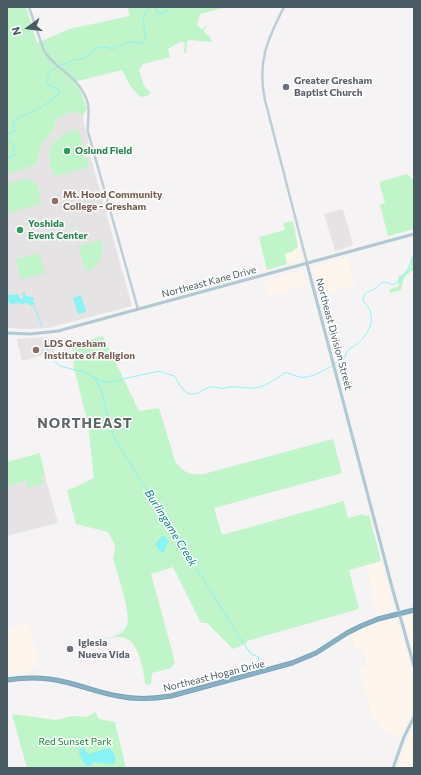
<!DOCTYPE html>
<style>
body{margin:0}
#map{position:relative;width:421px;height:775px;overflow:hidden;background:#f5f3f3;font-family:Commissioner,sans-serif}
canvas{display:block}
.frame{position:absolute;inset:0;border:8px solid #485b63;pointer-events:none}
.north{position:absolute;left:8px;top:8px;width:40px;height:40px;-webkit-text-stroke:3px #fff;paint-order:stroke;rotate:255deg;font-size:11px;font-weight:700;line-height:16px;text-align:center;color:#485b63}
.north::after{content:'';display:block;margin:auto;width:14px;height:18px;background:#485b63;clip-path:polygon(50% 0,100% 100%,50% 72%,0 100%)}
</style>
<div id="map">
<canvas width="421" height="775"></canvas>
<div class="frame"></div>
<div class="north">N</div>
</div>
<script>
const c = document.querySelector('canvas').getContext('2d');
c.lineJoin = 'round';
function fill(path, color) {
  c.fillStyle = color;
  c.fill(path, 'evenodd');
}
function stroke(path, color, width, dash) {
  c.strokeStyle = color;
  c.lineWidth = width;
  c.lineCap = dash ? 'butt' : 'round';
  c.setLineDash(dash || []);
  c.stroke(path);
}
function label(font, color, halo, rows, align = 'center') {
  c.font = font + ' Commissioner,sans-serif';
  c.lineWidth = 3;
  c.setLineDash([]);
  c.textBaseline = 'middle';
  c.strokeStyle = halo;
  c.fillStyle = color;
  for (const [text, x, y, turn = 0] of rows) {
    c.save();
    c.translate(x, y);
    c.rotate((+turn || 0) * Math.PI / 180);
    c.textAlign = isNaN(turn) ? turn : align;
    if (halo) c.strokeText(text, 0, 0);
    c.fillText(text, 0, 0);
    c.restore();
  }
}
fill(new Path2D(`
 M298 247 302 260 287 264 284 254 293 251Z
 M347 257 355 285 320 295 313 267Z
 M303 270 308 285 268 296 264 281Z
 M381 561 394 610 392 612 376 616 371 596 374 594 367 570 363 566Z
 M414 613V653L404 617 406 615Z
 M394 618 397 620 414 678V709L399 738 379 729 381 725 374 722 358 667 367 665 362 647 355 649 351 635 365 627Z
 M28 623 39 667 34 665 32 667 31 671 25 673H7V629Z
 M414 725V768H397L405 746Z`), '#fef6ed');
fill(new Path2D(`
 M73 111 83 115 84 124 89 143 87 144 132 306 48 328 29 329 7 328V174L36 165 42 143 53 131 57 118Z
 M343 209 353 244 351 246 335 251 324 214Z
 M48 337 54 352 22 361 17 341V339Z
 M45 476 58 523 7 536V486Z`), '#e6e3e5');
fill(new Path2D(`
 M7 7H26L37 43 69 29 130 16 128 10 129 7H227L200 14 197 25 201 29H203L206 25 207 26 204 30V32L209 36 212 41 209 42 189 40 187 42 186 53H184L185 42H180L168 49 170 57 143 64 139 70 144 86 151 93 147 96 140 97 131 87 122 70 74 82 81 92 87 109 83 115 73 111 57 118 53 131 42 143 36 165 7 174Z
 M78 129 89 167 55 176C42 151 53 136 78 129Z
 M407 174 414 180V229L388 236 380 205 385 203 379 182Z
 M25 179 32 180 39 187 40 204 7 213V184Z
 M293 221 298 247 293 251 285 254 287 264 267 270 259 237 285 230 283 223Z
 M101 240C105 254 101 266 86 271L78 246Z
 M39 253 45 273 21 279 16 259Z
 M414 256V269L404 277 401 290 390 293 389 290 399 286 398 276 402 275 411 267V259Z
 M103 336 139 411 159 408 175 461C182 472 191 476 204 474L333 439 342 473 214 508 222 535 344 501 348 518 363 514 364 516 369 515 381 561 349 570 359 609 247 641V643L233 649 207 623H201L173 567 151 574 175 662 171 668 152 673 151 684 146 685C142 669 140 635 117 637 113 637 108 639 104 640V639C113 637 123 635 127 625 131 613 118 576 114 562 112 556 116 551 115 546 114 542 110 537 108 532L76 524 67 490 74 488 94 478 88 424 73 364H74L73 345Z
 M40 453 45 476 42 477 44 484 28 488 26 481 7 486V462Z
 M95 712 99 719 115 722 126 768H27L12 714 56 720 72 716 87 717Z`), '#bff5c9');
fill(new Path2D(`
 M7 292 8 295 17 294 21 299 23 298V292H25L26 296 33 297 34 299 33 300V302L35 303 31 306 27 303 21 304 20 303 11 304 7 301Z
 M81 295 86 312 78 314 73 298Z
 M162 536H164L169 540 164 552 160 553 159 549 155 544Z
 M84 748 88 754 109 748C113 753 117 755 115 762L112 764 94 762 90 766H86L79 754V749Z`), '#88f4f6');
stroke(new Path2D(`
 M156 7V11L159 13 165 12 170 7
 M7 134 15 131 13 124 16 119 40 108 58 95 60 92 57 88 48 85C46 72 52 71 61 64L64 65 73 60 85 58 97 48 106 47 113 49 116 47 124 45 128 42 141 43 145 41C147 28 137 18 151 7
 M7 140C14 142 16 150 13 156L7 158
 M34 305 42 327
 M45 340 48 354 53 360 60 366 83 372 103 382H110L159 371 174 376C179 382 182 392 190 394 199 395 203 388 211 387 214 386 217 388 220 388 224 389 228 387 232 387 252 387 255 392 274 380 278 377 281 377 284 373 289 372 294 376 299 377 311 379 322 371 332 366
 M334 364C338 362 342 360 345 357 346 354 347 351 349 349 352 347 355 346 357 344 371 332 378 315 363 301 364 290 368 293 375 289 378 287 380 283 383 282 386 282 390 284 393 285L401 280 409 267 414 253
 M95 379 101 389 110 427 116 441 242 641 251 654 259 657 257 664 258 667`), '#88f4f6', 1);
const highway = new Path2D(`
 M7 680C26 677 46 677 65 682 83 686 100 693 118 696 136 700 153 699 171 696L292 663 316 653 347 633 361 626 378 619 414 610`);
stroke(highway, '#719cb1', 5);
stroke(new Path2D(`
 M29 7 44 51C57 71 81 77 88 104 90 113 87 123 88 132L138 309
 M284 7C267 40 257 63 265 100L307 263`), '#bdced6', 2.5);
stroke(new Path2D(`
 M307 264 392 587 414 666
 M7 333 30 334 58 331 414 234
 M393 768 404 737 414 717`), '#b0c9d3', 3);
stroke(highway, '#86b1c5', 3.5);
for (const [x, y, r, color] of [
 [286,87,4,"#6b7280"],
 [67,151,4,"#2e9e5b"],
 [55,201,4,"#8d6e63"],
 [20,230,4,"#2e9e5b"],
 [36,350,4,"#8d6e63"],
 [70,649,4,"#6b7280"]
]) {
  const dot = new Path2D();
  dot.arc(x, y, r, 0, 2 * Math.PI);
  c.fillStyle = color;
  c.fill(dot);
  stroke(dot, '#fff', 1.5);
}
label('bold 10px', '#5b616d', '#fff', [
 ["Greater Gresham",294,81],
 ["Baptist Church",294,93],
 ["Iglesia",78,643],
 ["Nueva Vida",78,655]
], 'left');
label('bold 10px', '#27864d', '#fff', [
 ["Oslund Field",75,151],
 ["Yoshida",28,224],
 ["Event Center",28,236]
], 'left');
label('bold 10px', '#785e54', '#fff', [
 ["Mt. Hood Community",63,195],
 ["College - Gresham",63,207],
 ["LDS Gresham",44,344],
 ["Institute of Religion",44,356]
], 'left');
label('10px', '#485b63', '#fff', [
 ["Northeast Kane Drive",209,282,-15],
 ["Northeast Division Street",334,334,75],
 ["Northeast Hogan Drive",214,676,-14]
]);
label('10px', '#0e8933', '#fff', [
 ["Red Sunset Park",75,742]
]);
label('italic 11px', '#067f81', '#fff', [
 ["Burlingame Creek",171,528,58]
]);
c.letterSpacing = '1px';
label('bold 14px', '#5e6568', '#fff', [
 ["NORTHEAST",85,423]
]);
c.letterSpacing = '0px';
</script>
